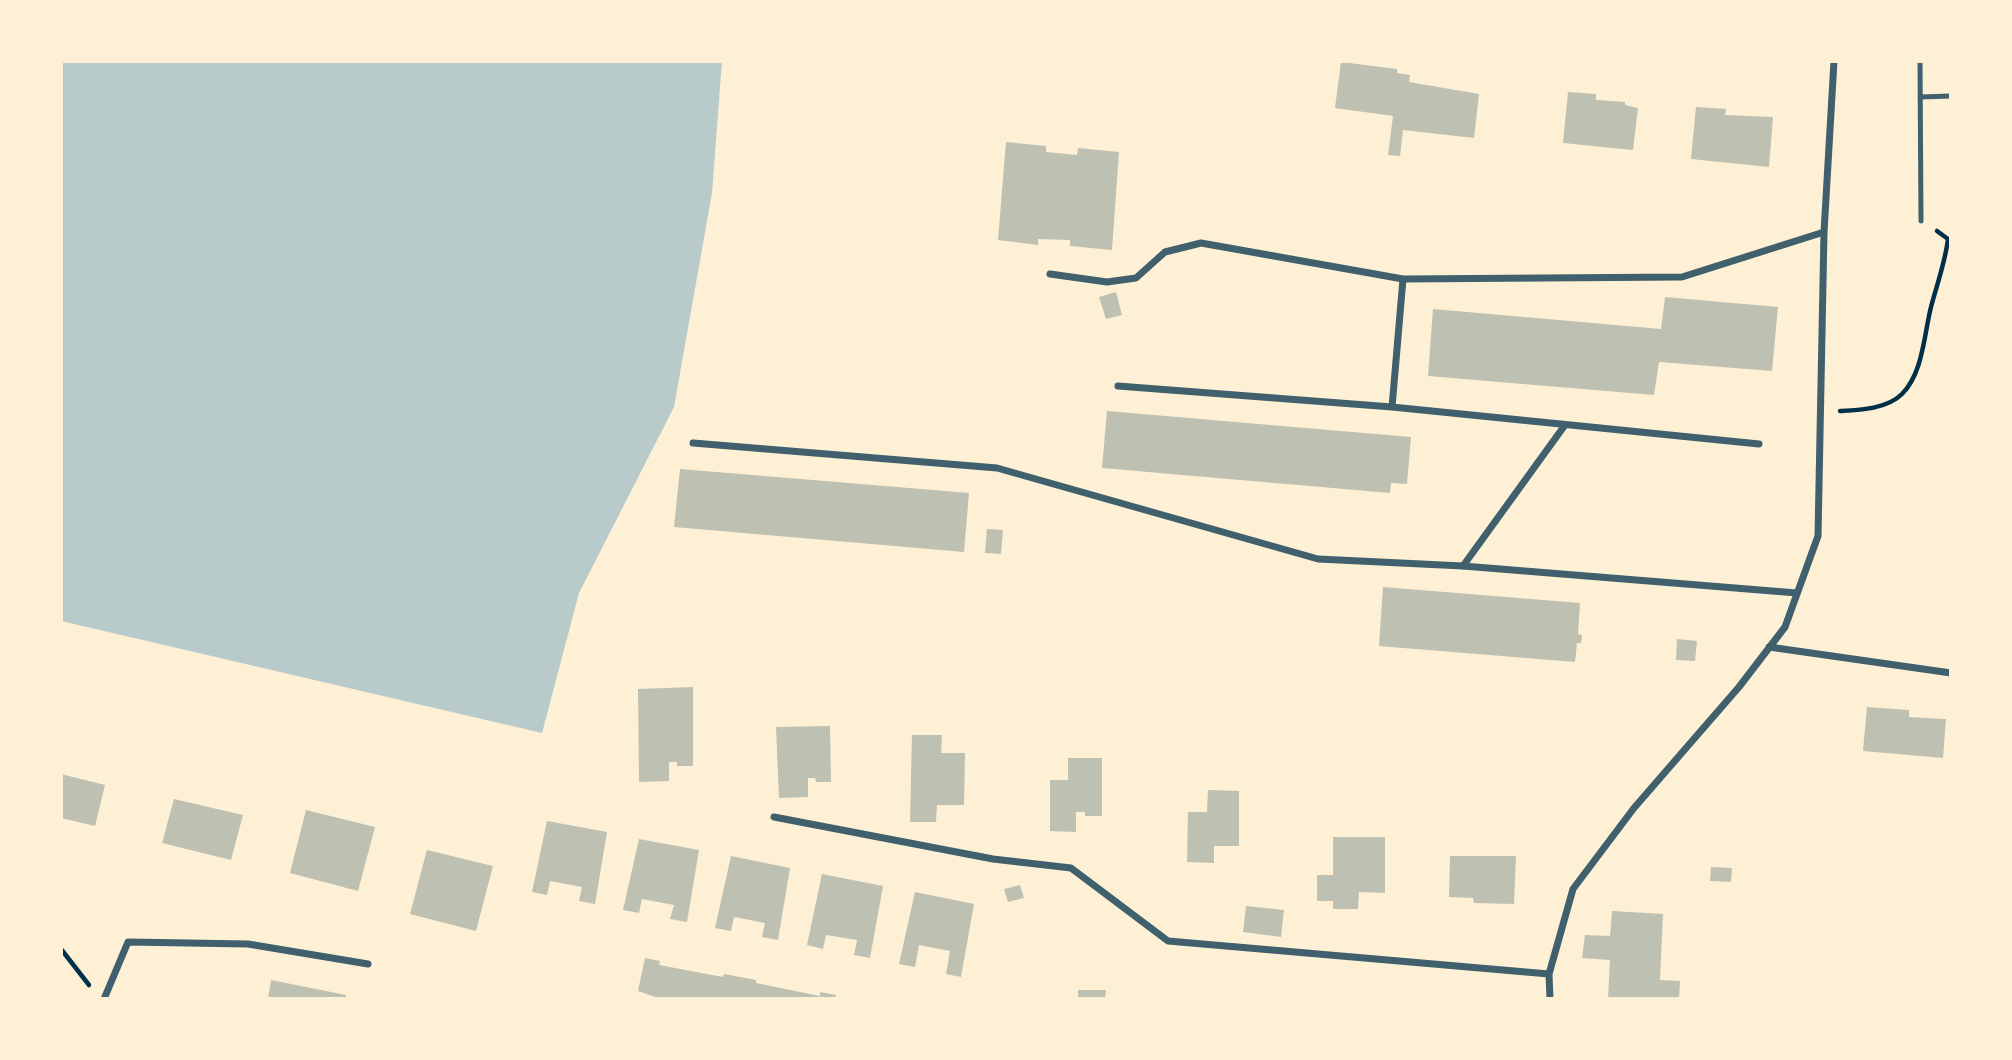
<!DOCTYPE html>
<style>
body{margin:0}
#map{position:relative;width:2012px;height:1060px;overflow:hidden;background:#fdf0d5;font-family:Roboto,sans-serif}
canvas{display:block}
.frame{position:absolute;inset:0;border:63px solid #fdf0d5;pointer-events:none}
</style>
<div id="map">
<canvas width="2012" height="1060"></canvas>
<div class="frame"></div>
</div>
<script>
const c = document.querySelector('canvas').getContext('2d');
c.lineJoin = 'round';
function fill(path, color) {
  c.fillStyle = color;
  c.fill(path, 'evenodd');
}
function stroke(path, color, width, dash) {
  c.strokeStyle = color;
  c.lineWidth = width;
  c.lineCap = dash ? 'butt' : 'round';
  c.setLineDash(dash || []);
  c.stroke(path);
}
fill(new Path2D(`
 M61 61H722L712 193 674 407 579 593 542 733 61 621Z`), '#b9caca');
fill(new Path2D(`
 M1341 62 1397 69V73L1410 75 1409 82 1479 94 1474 138 1403 130 1400 156 1388 155 1393 116 1335 108Z
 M1568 92 1596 94V100L1625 102V105L1638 108 1633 150 1563 143Z
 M1696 107 1726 109 1725 115 1773 117 1769 167 1691 159Z
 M1006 142 1046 146V152L1077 155 1078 148 1119 152 1112 250 1070 246V240L1038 239V245L998 240Z
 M1116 292 1122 315 1106 319 1099 297Z
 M1665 297 1778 307 1772 371 1659 362 1654 395 1428 376 1433 309 1661 329Z
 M1107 411 1411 437 1407 484 1391 483 1390 493 1102 468Z
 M680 469 969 493 964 552 674 527Z
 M987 529 1003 530 1001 554 985 553Z
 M1383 587 1580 603 1578 634 1582 635 1581 643H1577L1575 662 1379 646Z
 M1677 639 1697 641 1695 661 1676 660Z
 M693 687V766H677V762H669V781L639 782 638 689Z
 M1867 707 1909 710V717L1946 719 1943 758 1863 751Z
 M830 726 831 782H816L815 778H808V797L779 798 776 727Z
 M912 735H942L941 753H965L964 805H937L936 822H910Z
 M1068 758H1102V816H1085V812H1076V832L1050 831V780H1068Z
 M61 774 105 785 95 826 61 818Z
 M1208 790 1239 791V846H1214V863L1187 862 1188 812H1207Z
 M174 799 243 815 231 860 162 843Z
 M306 810 375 827 358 891 290 873Z
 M547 821 607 832 595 904 579 901 582 887 550 881 547 895 532 892Z
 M1333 837H1385V893L1359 892 1358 909H1333V901H1317V875H1333Z
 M639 839 699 850 687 922 670 919 674 905 642 899 639 913 623 910Z
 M427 850 493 866 476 931 410 914Z
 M731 856 790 868 778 940 762 937 765 923 750 920 734 917 731 931 715 928Z
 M1450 856H1516L1514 904 1474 903 1473 898 1449 897Z
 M1711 867 1732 868 1731 882 1710 881Z
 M822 874 883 886 870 958 854 955 857 940 826 935 823 949 807 945Z
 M1020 885 1024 898 1008 902 1004 889Z
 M915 892 974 904 961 977 946 974 950 951 919 945 915 967 899 964Z
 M1246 906 1284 910 1281 937 1243 932Z
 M1612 911 1663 914 1660 980 1680 981 1679 999H1608L1610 960 1582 958 1585 935 1610 936Z
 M645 958 660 961 659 965 723 977 724 974 756 980V983L820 996V992L836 995 835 999H667L652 996 638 991Z
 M271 980 346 995 345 999H268Z
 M1078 990H1106L1105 999H1078Z`), '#bec0b2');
stroke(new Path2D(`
 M1840 411C1860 410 1887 409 1902 394 1923 373 1924 335 1931 307 1937 284 1945 263 1948 239L1937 231
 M61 949 89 985`), '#003049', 4.5);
stroke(new Path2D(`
 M1920 61 1921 221
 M1920 97 1951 96`), '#3f606c', 5);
stroke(new Path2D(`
 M1050 274 1107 282 1136 278 1165 252 1201 243 1403 279 1682 277 1824 232
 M1118 386 1392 407 1759 444
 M1392 407 1403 279
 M693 443 997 468 1318 559 1463 566 1797 593
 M1463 566 1565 425
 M1769 647 1951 673
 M774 817 993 859 1071 868 1168 941 1549 974
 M104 999 128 942 248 944 368 964
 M1550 999 1549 974 1573 889 1634 808 1739 687 1785 627 1818 536 1824 232 1834 61`), '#3f606c', 7);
</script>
